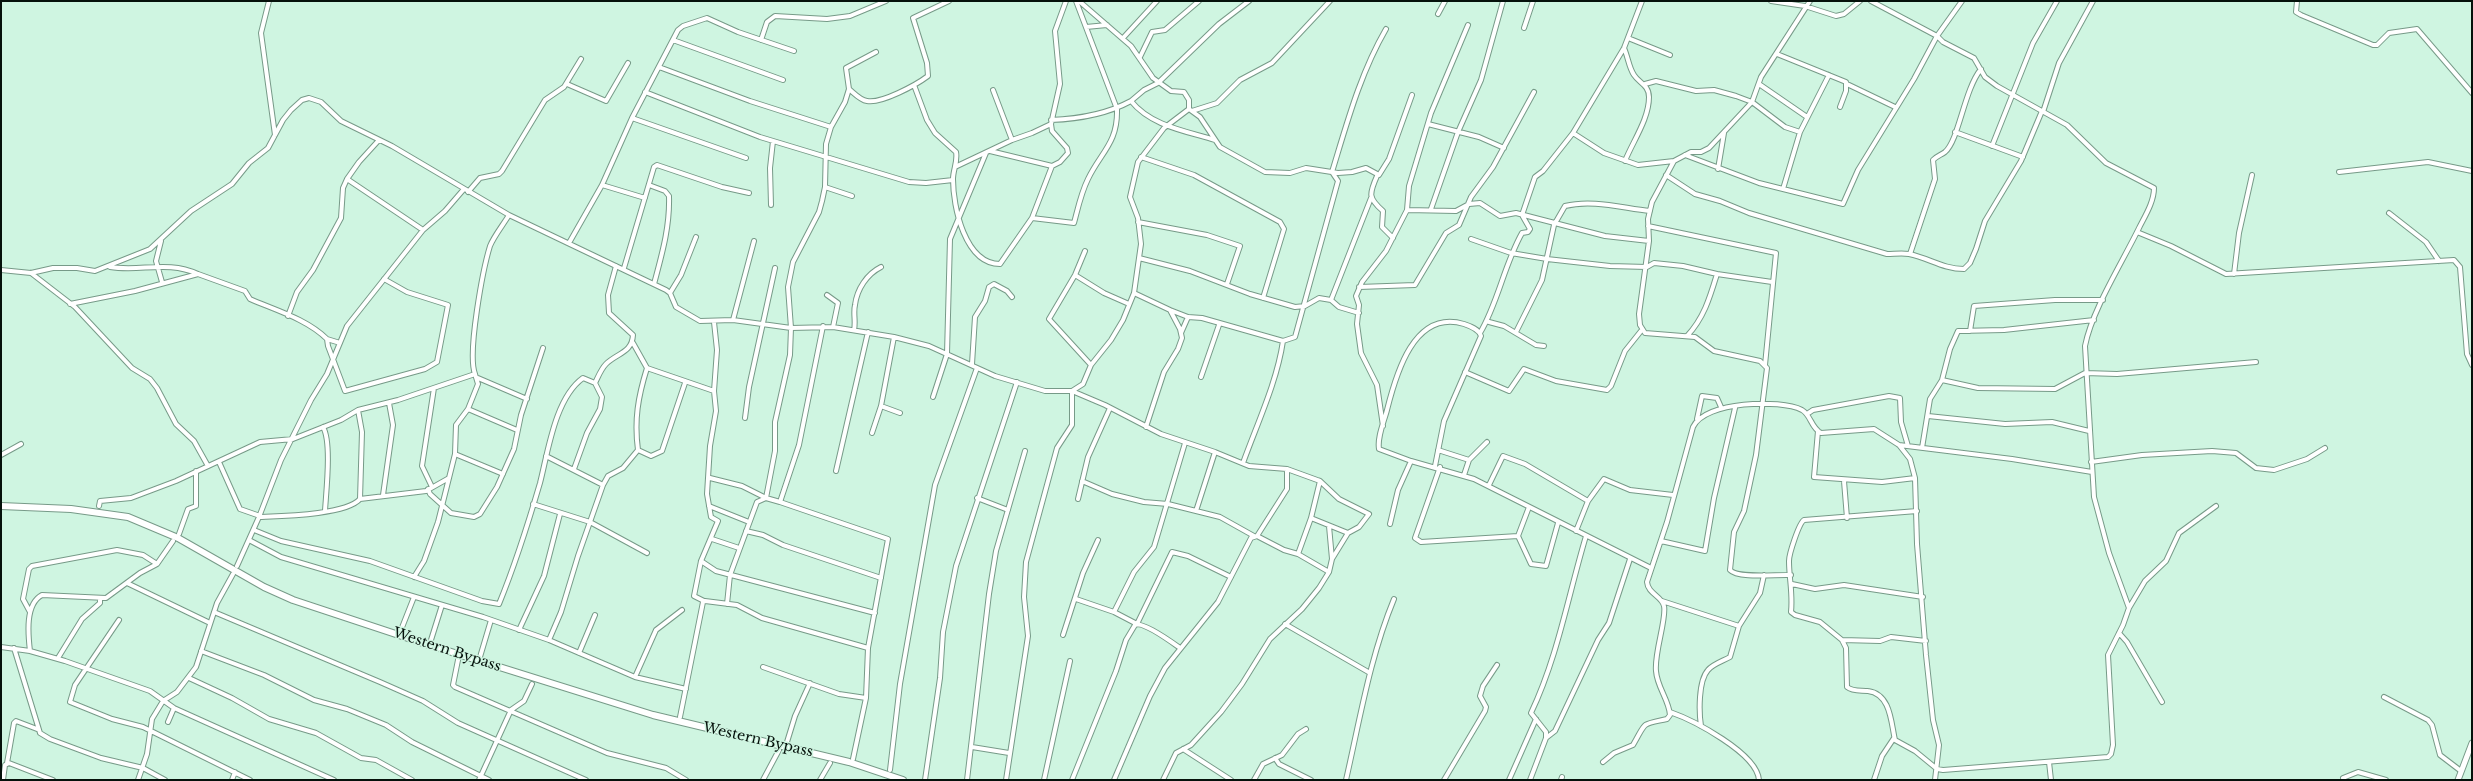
<!DOCTYPE html>
<style>
body{margin:0}
#map{position:relative;width:2473px;height:781px;overflow:hidden;background:#cff5e1;font-family:"Libre Baskerville",serif}
canvas{display:block}
.frame{position:absolute;inset:0;border:2px solid #05110b;pointer-events:none}
</style>
<div id="map">
<canvas width="2473" height="781"></canvas>
<div class="frame"></div>
</div>
<script>
const c = document.querySelector('canvas').getContext('2d');
c.lineJoin = 'round';
function stroke(path, color, width, dash) {
  c.strokeStyle = color;
  c.lineWidth = width;
  c.lineCap = dash ? 'butt' : 'round';
  c.setLineDash(dash || []);
  c.stroke(path);
}
function label(font, color, halo, rows, align = 'center') {
  c.font = font + ' "Libre Baskerville",serif';
  c.lineWidth = 3;
  c.setLineDash([]);
  c.textBaseline = 'middle';
  c.strokeStyle = halo;
  c.fillStyle = color;
  for (const [text, x, y, turn = 0] of rows) {
    c.save();
    c.translate(x, y);
    c.rotate((+turn || 0) * Math.PI / 180);
    c.textAlign = isNaN(turn) ? turn : align;
    if (halo) c.strokeText(text, 0, 0);
    c.fillText(text, 0, 0);
    c.restore();
  }
}
const minor = new Path2D(`
 M269 1 261 33 275 135
 M1079 1 1131 46 1153 78 1171 91 1184 92 1189 100V109L1200 117 1220 147 1265 172 1290 173 1306 168 1338 173 1352 172 1366 168 1379 175 1389 159 1412 95
 M1771 1 1805 6 1836 16 1844 14 1860 1
 M1871 1 1937 36 1943 42 1974 58 1985 77 1997 86 2067 125 2106 163 2154 188C2154 202 2145 216 2139 228 2122 263 2092 310 2085 346L2094 497 2109 553 2129 608 2123 625 2108 655 2113 745 2111 754 2108 757 1943 770 1937 769 1915 751 1895 740C1891 723 1891 694 1868 691 1862 690 1853 692 1847 687L1846 648 1842 640 1820 622 1795 615 1791 612C1793 594 1789 578 1789 561 1789 554 1799 523 1804 520L1917 511
 M2297 1 2296 12 2301 15 2373 45H2377L2389 33 2417 29 2472 93
 M1438 14 1445 1
 M1086 27 1107 25
 M1524 28 1533 1
 M1123 38 1157 1
 M1628 38 1670 55
 M673 40 783 80
 M761 40 767 22 775 16 827 19 850 16 886 1
 M1624 48C1628 57 1629 68 1634 75 1639 83 1649 85 1649 97 1649 119 1633 141 1625 161
 M1777 54 1846 82V91L1840 107
 M1140 57 1152 32 1165 30 1199 1
 M659 67 750 101 831 127
 M567 84 606 101 628 63
 M1645 84 1656 81 1696 91 1714 90 1736 96 1752 102 1785 127 1800 132
 M1759 84 1807 117
 M1847 84 1895 107
 M914 85 927 120 935 133 956 152C958 161 953 170 953 179 953 207 965 264 1000 264L1032 218 1052 166 1060 162 1068 153 1067 148 1052 131 1051 124 1060 84 1055 31 1066 1
 M849 89C854 93 860 100 867 101 881 104 916 85 928 76L927 63 913 18 949 1
 M993 90 1012 140
 M645 92 760 137 909 182 926 183 953 180
 M1131 101 1144 90 1158 83 1219 24 1249 1
 M1192 111 1217 103 1240 80 1272 63 1330 1
 M2043 112 2059 63 2093 1
 M632 118 746 158
 M1051 120C1078 119 1107 114 1131 101 1151 126 1186 131 1215 140
 M1428 124 1479 137 1504 148
 M1955 132 2023 157
 M1573 133 1604 153 1638 165 1674 161 1691 152H1701L1709 148 1752 102 1761 77 1810 1
 M1992 146 2033 43 2057 1
 M990 151 1052 166
 M1685 155 1759 183 1843 204 1858 170 1914 79 1937 36 1962 1
 M1141 157 1194 175 1280 222 1284 229 1263 298
 M1674 161 1652 202 1648 219 1649 241 1639 314 1640 325 1645 333 1695 337 1714 351 1760 361 1767 368 1756 455 1744 511 1734 532 1730 570C1738 579 1778 574 1791 575
 M955 167 1012 140 1032 133 1051 124
 M1718 169 1724 133
 M2339 172 2428 162 2472 171
 M1666 175 1695 194 1720 201 1749 213 1887 254C1894 254 1902 253 1909 254 1929 258 1943 269 1964 269L1970 263 1976 249 1985 221 2021 161 2042 111
 M1377 176C1369 194 1368 198 1383 211L1382 227 1393 238
 M347 179 423 230
 M602 185 645 198
 M649 185 665 191 669 196C670 227 662 254 654 284
 M825 187 852 196
 M1783 189 1800 132 1829 75
 M468 192 480 178 499 174 502 171 545 100 564 87 581 59
 M771 205 770 168 773 141
 M1431 209 1458 132 1481 80 1503 1
 M1407 210 1409 186 1431 113 1468 25
 M2389 213 2426 242 2439 261
 M1032 218 1074 223C1078 208 1081 193 1088 179 1101 152 1118 143 1117 109L1076 1
 M1138 222 1207 235 1240 246 1227 284
 M1648 226 1776 253 1765 365
 M2137 232 2171 246 2226 274 2454 260 2460 267 2467 354 2472 365
 M1471 239 1511 253 1547 259 1610 266 1647 267 1654 263 1683 266 1717 274 1772 282
 M161 241 156 261 162 282
 M569 243 602 185 632 118 678 30 683 26 707 18 738 32 794 51
 M1085 251 1075 275 1049 319 1091 365
 M1910 254 1935 179 1933 160C1937 156 1941 155 1945 152 1959 140 1964 90 1981 69
 M1139 258 1190 271 1250 294 1295 307 1305 306 1319 298 1331 300 1339 307 1359 313
 M110 267C141 272 167 260 198 274
 M624 268 654 167 657 165 722 187 749 193
 M1 270 31 273 53 268H77L95 271 150 249 191 211 232 184 249 163 268 148 283 120 291 110 302 100 309 98 321 102 341 121 392 146 509 215 666 290 670 293 676 307 700 321 733 320 791 328 833 327 894 337 929 346 995 376 1045 391H1072L1105 405 1161 434 1215 452 1249 466 1287 469 1320 481 1311 518 1348 533 1359 527 1369 514 1339 499 1320 481
 M31 273 75 307 132 368 150 379 157 388 176 424 194 441 208 466
 M2234 274 2239 233 2252 175
 M1075 275 1104 293 1129 304
 M1359 287 1415 285 1446 233 1459 225 1471 197 1493 167 1534 92
 M670 293 681 275 696 237
 M1134 293 1170 310 1180 329 1182 338 1178 349 1164 372 1146 427
 M827 295 838 303 833 327
 M1331 300 1371 198
 M70 304 135 291 198 274 245 291 250 299C275 310 307 319 327 339L328 346 345 391 425 369 437 362 448 305 407 292 384 279
 M1170 310 1188 317 1202 318 1283 341 1295 337 1338 181 1332 172C1347 123 1360 74 1386 29
 M288 316 297 292 313 270 341 218 343 188 347 179 359 162 379 140
 M733 320 754 241
 M1489 322 1504 326 1536 345 1544 346
 M854 330C856 322 853 313 855 305 857 289 867 274 881 267
 M1970 331 1974 306 2055 300H2103
 M1516 332 1542 280 1554 225 1565 206C1592 199 1622 208 1650 211
 M1181 333 1188 317
 M1480 333C1498 303 1504 265 1522 233L1528 232 1530 229 1522 215 1535 177 1543 171 1573 133 1624 48 1642 1
 M1687 336C1704 318 1710 297 1717 274
 M327 339 340 343
 M633 343 647 368 714 391
 M972 364 975 317 985 301 989 287 994 284 1007 291 1012 297
 M1465 372 1509 391 1524 369 1556 381 1607 390 1611 386 1625 351 1641 331
 M475 374C467 353 483 269 490 246 494 236 503 225 509 215
 M1201 377 1219 325
 M478 378 527 399
 M1942 380 1978 388 2055 389 2085 373 2117 374 2256 362
 M933 397 947 354 950 239 986 153
 M881 406 900 413
 M468 409 517 430
 M358 410 362 432 360 499
 M1807 414 1813 410 1889 396 1900 398 1901 422 1908 446
 M1928 416 2005 424 2052 422 2089 431
 M745 418 749 387 775 268
 M1697 419 1702 396 1717 398 1721 407
 M1383 426 1377 385 1361 353 1357 324 1359 305 1356 296 1362 282 1386 251 1407 210 1456 211 1469 204 1480 203 1500 216 1516 213 1605 236 1649 241
 M323 427C332 442 326 493 325 511
 M1818 431 1814 477 1882 482 1915 478
 M872 433 881 406 894 337
 M1899 445 2012 459 2092 472
 M1922 448 1930 399 1942 380 1950 349 1958 331 2004 330 2094 320
 M638 450 651 456 662 451 685 383
 M1438 450 1469 460
 M455 454 503 474
 M1 455 21 444
 M546 456 603 485
 M219 462 240 509 260 516
 M2091 462 2142 455 2212 451 2236 453 2256 468 2274 470 2307 459 2325 448
 M1243 463C1257 424 1277 382 1283 341
 M1435 466 1444 421 1481 336C1479 329 1470 326 1464 324 1414 309 1396 374 1387 410 1384 422 1377 437 1379 449L1411 461 1474 479 1651 568
 M1440 467 1415 538 1421 542 1518 536
 M574 469 587 433 600 409 602 397 595 383
 M836 471 868 332
 M1464 475 1469 460 1487 442
 M449 478 426 491 360 499C346 515 281 516 259 517L281 460 311 400 327 374 347 326 423 230 445 211 464 189
 M710 478 742 486 766 498 775 451V422L790 355 791 328 788 287 793 262 819 212 822 201 825 187 826 144 831 127 845 102 849 89 846 68 876 52
 M1082 481 1112 494 1144 502 1168 504 1220 517 1254 536
 M1844 481 1847 518
 M1489 485 1503 456 1525 464 1588 501
 M432 487 422 466 434 388
 M428 489 430 494 451 513 474 517 480 514 497 487 514 449 521 415 543 348
 M383 495 393 425 389 403
 M977 498 1008 510
 M1078 499 1088 457 1110 408
 M780 502 799 445 823 326
 M533 504 590 522 647 553
 M99 506 100 501 131 498 176 481 260 442 293 439 341 420 358 410 398 400 475 374 478 384 468 409 456 425 455 454 438 522 424 561 414 577
 M709 506 749 522
 M1529 507 1518 536 1531 564 1546 566 1558 523
 M1196 511 1215 452
 M1390 524 1398 490 1411 461
 M254 530 281 541 370 561 482 601 499 604C515 565 528 524 540 483 548 452 555 398 583 378L595 383C598 377 601 369 606 364 617 353 632 353 633 335L609 313 608 295 616 266
 M746 531 763 535 783 545 881 578
 M1576 531 1588 501 1604 479 1630 490 1673 495
 M179 534 188 509 196 506V471
 M1257 536 1287 489V469
 M712 539 739 548
 M249 540 281 557 483 617 549 640 635 677 686 689
 M1661 541 1705 551 1714 498 1735 408
 M1298 554 1329 572
 M1332 559 1348 533
 M701 561 716 571 875 613
 M237 566 259 517
 M127 583 210 623
 M1792 584 1815 589 1844 585 1923 597
 M1076 599 1114 612 1137 624 1172 552 1188 556 1231 577
 M704 601 694 596 701 561 718 521 711 517 707 494 710 446 716 411 714 391 717 350 714 322
 M1662 601 1739 626
 M727 604 730 575 757 502 766 498 780 502 888 539 868 648
 M2129 608 2145 581 2166 561 2179 533 2216 506
 M30 612 23 599 29 569 32 566 117 550 143 555 157 564
 M214 612 380 682 423 701 458 723 586 780
 M1114 612 1134 572 1154 547 1185 443
 M119 620 75 685 70 702 112 719 143 727 250 780
 M1285 624 1370 673
 M401 630 414 597
 M519 630 544 576 560 514
 M2119 633 2127 642 2162 702
 M1063 635 1083 573 1098 540
 M431 640 442 605
 M549 640 561 612 578 556 603 485 608 476 623 468 638 450C634 420 638 397 647 368
 M1842 640 1880 641 1891 637 1926 641
 M1 647 30 651 65 661 150 691 174 708 334 780
 M14 648 40 733 50 739 101 758 143 768 165 780
 M30 651C28 634 25 604 42 595L106 598 140 573 157 564 173 541
 M201 651 264 675 314 700 347 709 386 725 412 742 489 780
 M579 653 595 615
 M459 655 453 685 455 687 607 753 666 768 686 780
 M480 657 491 620
 M58 658 82 619 100 603V598
 M763 667 839 694 866 698
 M635 677 656 630 682 610
 M189 678 232 698 269 719 316 733 361 758 376 760 412 780
 M2384 697 2428 720 2432 725 2440 755 2461 771
 M1670 712C1693 720 1757 753 1759 780
 M680 717 703 602 705 601 737 605 762 618 868 648 866 698 853 759
 M168 722 174 708
 M1701 726C1699 713 1698 681 1708 670 1713 664 1723 661 1730 657L1739 626 1760 593 1764 575
 M1546 738 1555 731 1598 640 1609 623 1630 559
 M787 742 795 716 810 683
 M972 747 1009 753
 M1183 749 1231 780
 M1275 758 1279 764 1311 780
 M1603 762 1614 753 1633 745C1647 721 1640 725 1667 719L1670 715C1669 700 1657 687 1656 671 1654 653 1667 618 1664 606 1662 596 1648 594 1647 582L1667 522 1693 427C1705 401 1780 399 1802 410 1811 415 1811 428 1821 433L1874 429 1899 445 1910 459 1915 478 1917 544 1926 655 1933 720 1939 745 1935 780
 M2049 762 2051 780
 M7 763 14 723 16 721 37 729
 M890 770 900 684 935 485 977 368
 M2343 778 2358 772 2386 780
 M3 780 5 765 9 763 53 780
 M138 780 147 754 152 719 163 701 177 692 196 667 217 603 233 574
 M232 780 235 772
 M479 780 511 710 524 701 532 684
 M763 780 779 750
 M820 780 830 763
 M925 780 940 678 943 632 956 566 1017 382
 M967 780 989 594 996 551 1025 451
 M1006 780 1028 636 1024 597 1026 562 1057 448 1072 425V391L1083 384 1091 365 1111 340 1123 320 1134 293 1141 244 1138 218 1130 197 1138 162 1164 128 1189 109
 M1044 780 1070 661
 M1072 780 1116 671 1126 640 1135 625C1143 621 1173 643 1180 648
 M1114 780 1150 696 1165 668 1218 602 1251 538 1257 536 1284 550 1298 554 1311 518
 M1163 780 1176 753 1191 745 1221 712 1242 684 1270 639 1302 609 1319 588 1329 572 1332 559 1329 526
 M1254 780 1263 764 1282 755 1298 734 1306 729
 M1346 780C1360 719 1370 657 1394 599
 M1444 780 1485 711 1486 707 1480 696 1483 686 1497 665
 M1509 780 1536 719
 M1530 780 1546 738V732L1531 713C1558 656 1568 596 1586 536
 M1561 780 1562 777
 M1874 780 1882 756 1894 738`);
const tertiary = new Path2D(`
 M2458 780 2472 743`);
const primary = new Path2D(`
 M1 506 71 509 128 517 178 538 264 587 293 600 429 645 653 715 849 762 903 780`);
stroke(minor, '#779a88', 6);
stroke(tertiary, '#779a88', 7);
stroke(primary, '#779a88', 8);
stroke(minor, '#fff', 4);
stroke(tertiary, '#fff', 5);
stroke(primary, '#fff', 6);
label('14px', '#05110b', '#cff5e1', [
 ["Western Bypass",447,650,18],
 ["Western Bypass",758,740,13]
]);
</script>
